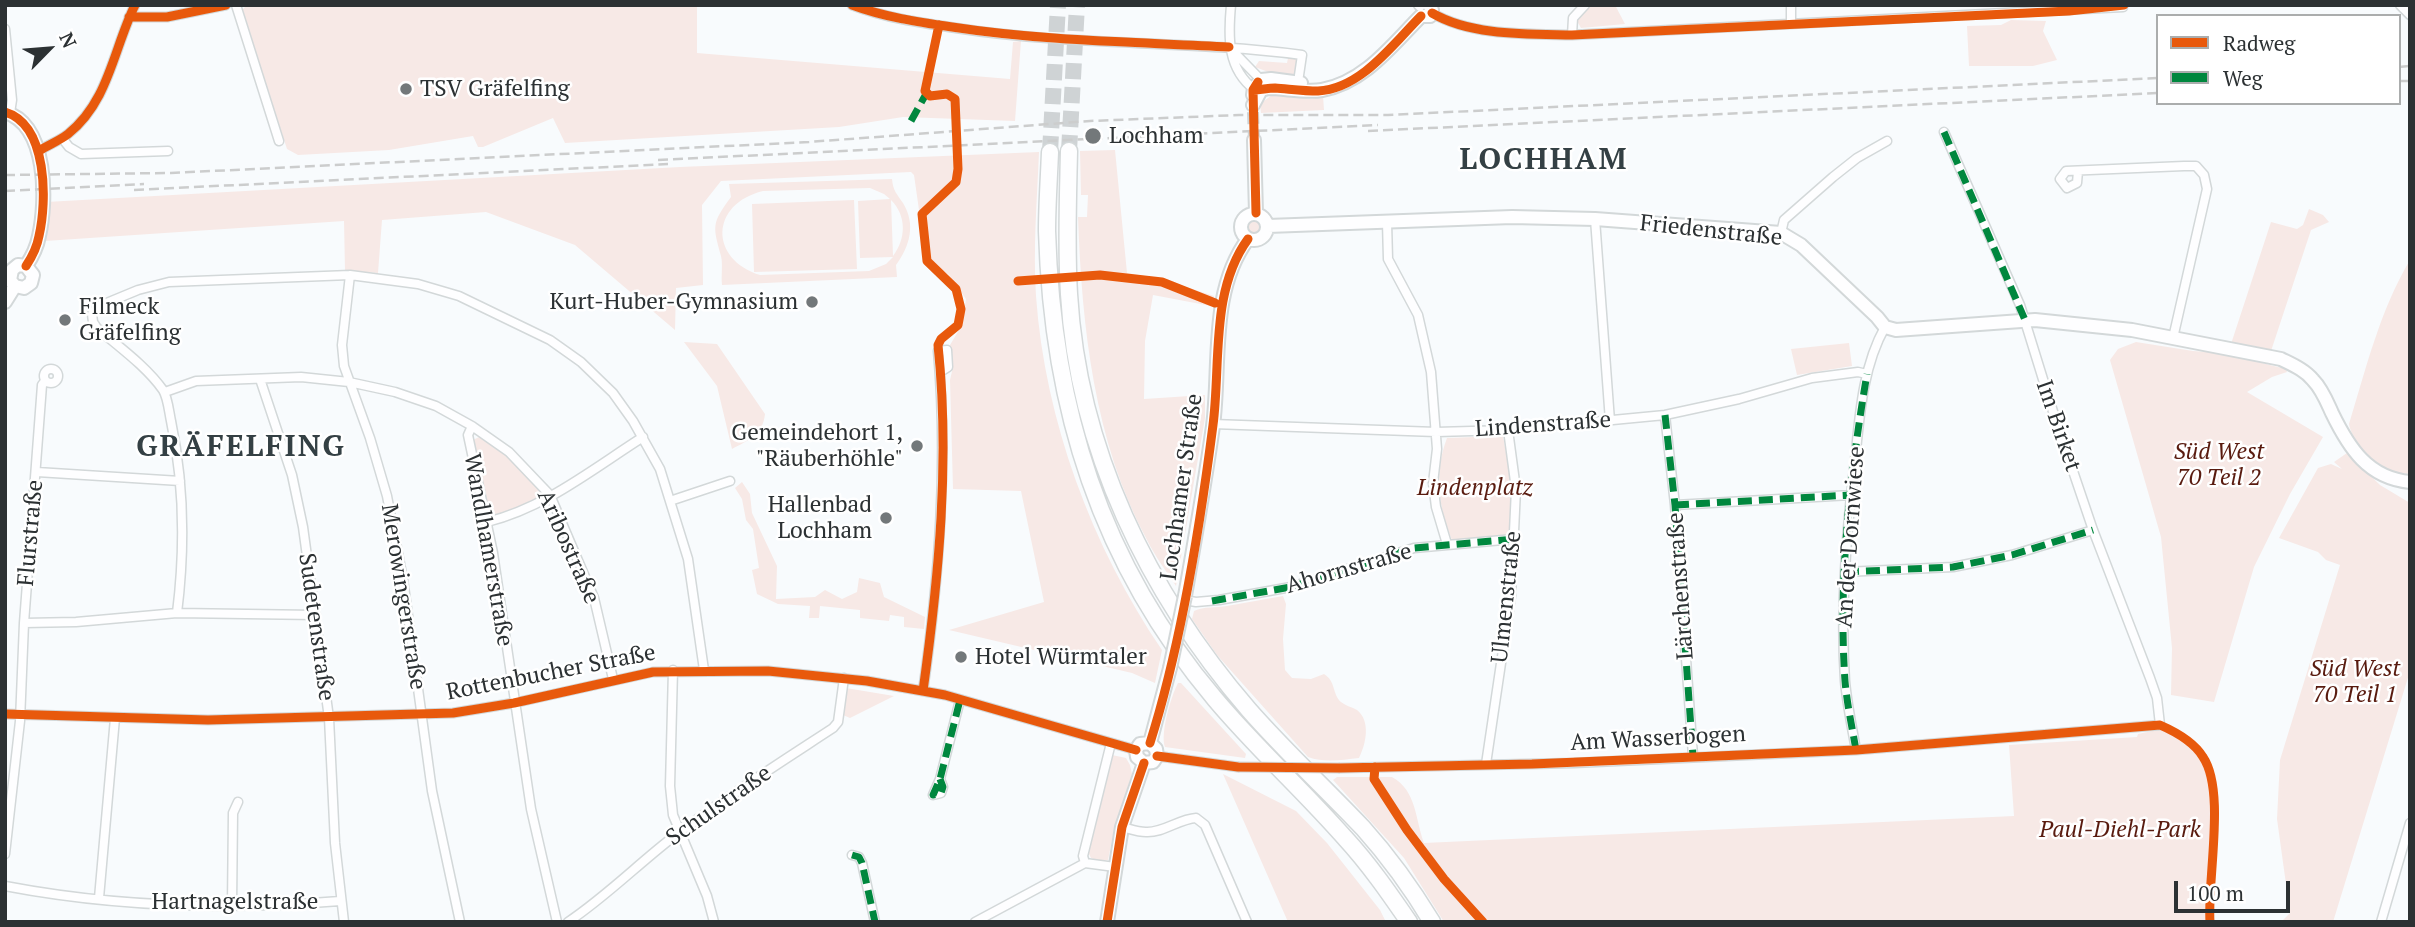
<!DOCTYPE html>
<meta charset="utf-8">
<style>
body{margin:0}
#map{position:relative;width:2415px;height:927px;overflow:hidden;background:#f8fbfd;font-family:"PT Serif",serif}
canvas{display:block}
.frame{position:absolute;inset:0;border:7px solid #2c3133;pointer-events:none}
.legend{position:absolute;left:2156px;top:14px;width:245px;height:91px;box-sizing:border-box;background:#fff;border:2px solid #abadad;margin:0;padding:9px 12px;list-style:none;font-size:21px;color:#2c3133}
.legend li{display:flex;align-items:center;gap:14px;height:35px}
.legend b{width:35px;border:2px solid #abadad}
.north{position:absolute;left:14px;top:14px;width:70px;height:70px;-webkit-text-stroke:5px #fff;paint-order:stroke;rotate:65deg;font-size:19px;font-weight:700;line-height:28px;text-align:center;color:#2c3133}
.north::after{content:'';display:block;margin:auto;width:24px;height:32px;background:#2c3133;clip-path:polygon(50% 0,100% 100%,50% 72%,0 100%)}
.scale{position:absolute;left:2174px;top:881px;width:116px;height:32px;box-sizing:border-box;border:4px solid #2c3133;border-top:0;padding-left:9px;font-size:21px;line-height:24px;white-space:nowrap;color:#2c3133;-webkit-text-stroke:5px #fff;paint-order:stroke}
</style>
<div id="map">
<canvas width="2415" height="927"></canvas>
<div class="frame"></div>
<ul class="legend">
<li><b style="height:9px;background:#e8590c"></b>Radweg</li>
<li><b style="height:9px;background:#00873e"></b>Weg</li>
</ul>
<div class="north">N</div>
<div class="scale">100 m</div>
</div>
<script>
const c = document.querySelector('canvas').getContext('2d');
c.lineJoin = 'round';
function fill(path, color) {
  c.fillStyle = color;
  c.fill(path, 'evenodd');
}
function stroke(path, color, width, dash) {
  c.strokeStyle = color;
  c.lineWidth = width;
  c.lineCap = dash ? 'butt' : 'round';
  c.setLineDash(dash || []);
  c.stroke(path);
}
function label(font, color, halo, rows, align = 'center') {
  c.font = font + ' "PT Serif",serif';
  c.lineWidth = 5;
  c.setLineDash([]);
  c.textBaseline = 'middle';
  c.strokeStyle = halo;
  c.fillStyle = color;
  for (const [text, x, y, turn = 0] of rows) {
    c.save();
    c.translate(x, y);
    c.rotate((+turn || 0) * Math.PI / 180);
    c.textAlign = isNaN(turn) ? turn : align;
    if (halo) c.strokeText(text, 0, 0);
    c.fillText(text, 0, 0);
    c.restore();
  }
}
fill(new Path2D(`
 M247 5H697V53L1010 79 1013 42 1021 41 1015 121 903 117 839 127 565 143 553 118 483 147H478L473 136 389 150 298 155 287 149 242 10Z
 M1592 5H1615L1625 24 1581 28 1577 21Z
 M2011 20 2046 21 2043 31 2057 60 2033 66H1969L1967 26 2001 25Z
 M1288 58 1297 59 1294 76 1271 73 1255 67 1259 61 1287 63Z
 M1272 95 1312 99 1323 96 1324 110 1261 113 1260 104Z
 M1115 150 1127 273 1162 279 1214 296 1211 306 1153 295 1145 341 1144 399 1205 395V418L1176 586C1166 571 1155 556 1147 540 1094 441 1082 328 1078 217H1087L1088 195H1081L1080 151Z
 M1039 152C1037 200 1033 248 1036 296 1045 421 1092 547 1162 650L1155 683 1132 673 949 630 1044 602 1021 491 953 489 950 380 953 367 950 345 962 325 966 299 949 275 926 259 914 175 911 172 721 181 702 205 703 285 676 288 675 330 575 245 486 212 382 220 378 273 345 271 344 221 45 241 46 202 680 167Z
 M892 179C893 191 897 194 903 203 916 224 910 246 896 265L897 277 722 285C721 276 723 264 721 256 713 226 711 224 731 197L729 184ZM870 188 884 194 890 199 858 201 860 258 893 257 886 264 869 271 760 275C709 259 710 204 763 191ZM891 200C907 216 906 239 893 256Z
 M854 200 857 269 754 272 752 204Z
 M2309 209 2323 215 2329 222 2311 230 2271 351 2231 344 2271 222 2297 229 2303 225Z
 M1247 228a8 8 0 1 1 16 0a8 8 0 1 1-16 0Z
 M2410 260V474C2399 473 2385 473 2376 467 2365 460 2351 436 2349 424 2366 369 2380 310 2410 260Z
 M684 342 717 344 765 414C763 434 749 440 732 449L717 386Z
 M2136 342 2193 351 2222 353 2286 369 2287 372 2272 377 2247 392 2323 437 2290 494 2254 567 2214 702 2171 695 2172 648 2161 537 2110 360 2118 349Z
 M1849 343 1852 366 1797 375 1791 349Z
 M481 436 512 459 543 492V496L503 515H489L473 443V440Z
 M1503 436 1512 487 1509 535 1452 540C1438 506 1434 472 1447 438Z
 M2347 453 2380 485 2410 503V671L2333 922H2281L2290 913 2277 819 2280 760 2340 565 2326 560 2318 552 2279 538 2318 468 2331 464 2342 469 2334 462Z
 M742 482 750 494 752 513 777 566 776 599 815 597 825 590 842 599 857 592 859 578 880 583 884 597 925 617 924 629 904 627V617L890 615 889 621 860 618V610L820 606 819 618H809L810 606 778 604 757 594 752 570 759 568 753 529 746 520 742 499 735 488Z
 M1283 596 1286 604 1283 639 1285 670 1292 678 1311 679 1324 674C1336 681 1332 694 1341 702 1346 706 1352 707 1357 710 1371 721 1366 744 1359 758 1342 760 1324 763 1308 757L1217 655 1192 619 1194 611C1204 606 1216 608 1227 606 1246 603 1264 599 1283 596Z
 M1181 683 1246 754 1245 758 1165 747C1160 734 1171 696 1178 683Z
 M846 688 894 696 850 718 843 715Z
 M2166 728C2172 731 2180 733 2185 736 2236 771 2208 869 2212 922H1444L1404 858 1333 780 1337 777H1392C1417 791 1415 819 1424 843L2014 816 2009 745 2137 737 2138 734Z
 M1112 755 1126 758 1130 765 1132 774 1115 825 1108 860 1099 861 1091 858 1087 850Z
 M1223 774 1296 811 1327 843 1380 910 1386 922H1288Z`), '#f7e9e6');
stroke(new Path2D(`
 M1253 112 1254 140`), '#cfd3d5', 12, [12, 6]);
stroke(new Path2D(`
 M1069 151 1077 5
 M1050 152 1058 5`), '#cfd3d5', 16, [16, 8]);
const street = new Path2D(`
 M236 5 279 141
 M852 5C886 18 922 23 956 28 1071 46 1187 40 1302 55L1298 82
 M1231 5C1228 37 1227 69 1255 90
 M1418 5 1420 7
 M2400 5 2410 15
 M1432 13C1471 36 1528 34 1572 35L2123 7
 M129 17H167L226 5
 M1791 23V5
 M5 29 12 100 10 113
 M1572 35 1573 18 1585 5
 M1229 47 1261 80V84
 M62 138 69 147 81 154 168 151
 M39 151C48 145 59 141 68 134 109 101 113 50 135 5
 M2078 171 2077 183 2067 188 2060 179 2066 171 2184 166H2196L2204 175 2207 189 2173 338
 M1595 219 1610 421
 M1387 222 1388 259 1418 315 1431 372 1437 449 1433 483 1436 507 1447 544
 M1781 233 1784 220 1833 177 1857 158 1887 141
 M350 275 342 345 344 366 370 438 387 496 403 579 432 791 460 922
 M44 376a7 7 0 1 1 14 0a7 7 0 1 1-14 0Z
 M260 379 292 475 303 527 329 718 335 843 344 922
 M165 392 196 381 301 377 349 382 395 392 436 406 472 426 509 452 550 495 594 598 613 679
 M1665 415 1675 505 1693 756
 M1213 424 1436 432 1508 430 1665 415 1739 399 1812 378 1858 372 1867 374
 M472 426 468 435 493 553 531 809 557 922
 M37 472 180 481
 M670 501 730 481
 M1675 505 1851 495
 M487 522C545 508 594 468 643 437
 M1845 572 1953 567 2012 555 2093 530
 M1184 600 1196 602 1219 600 1291 587 1414 548 1514 539
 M177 613C185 549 184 483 171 421 169 412 168 398 163 390 146 366 119 347 97 328L93 322 92 314 97 307 109 302 138 290 169 282 350 275 418 284 459 296 550 340 581 362 613 393 633 421 660 469 688 559 704 670
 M24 623 76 622 177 613 316 615
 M673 670 670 786 673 815 707 896 714 922
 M923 691C939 578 948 465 938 351L947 350 948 367 940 372
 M5 714 208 720 453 713 514 703 653 672 768 671 867 681 945 695 1136 750
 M1856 750C1852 727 1847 704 1845 681 1840 605 1847 527 1856 451 1860 410 1864 364 1885 327
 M1157 756 1238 767
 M1486 764 1511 596 1516 489 1508 430
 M1340 768 1574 763 1856 750 2160 725 2157 698 2150 678 2093 530 2055 418 2020 305 1944 132
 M940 779 943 787 941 793 933 795 940 779 960 700
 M1122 827C1130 829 1138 832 1146 832 1163 833 1179 819 1196 818L1205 825 1247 922
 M5 854 20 721 24 623 42 385 45 381
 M852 855 859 857 862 863 875 922
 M1085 863 1083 856 1111 743
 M5 886C115 907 229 910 340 901
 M99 898 115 718
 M232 906 233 813 238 802
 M568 922C607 896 640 862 677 834 727 796 781 762 833 728L838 722 844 678
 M975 922 1085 863 1115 867
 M2381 922 2410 823`);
const secondary = new Path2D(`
 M1421 16H1430L1432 10 1429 5
 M1253 95 1254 88 1261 80 1271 79 1301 83
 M1253 105 1261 90 1268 88C1285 88 1305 93 1322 90 1365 82 1392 45 1421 16
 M5 112C48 125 47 201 39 236 37 247 32 257 26 266
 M1254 140 1256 213
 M1241 227a13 13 0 1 1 26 0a13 13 0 1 1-26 0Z
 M1268 226 1512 217 1595 219 1781 233 1801 245 1877 317 1885 327 1896 330 2035 320 2132 330 2281 359C2293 365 2305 370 2313 380 2322 389 2327 402 2332 413 2349 448 2368 478 2410 482
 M15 286 24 288 31 283 33 275 26 266
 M15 286 10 280 12 270 18 265 26 266
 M5 302 15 286
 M1185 596C1195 539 1205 483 1213 426 1221 365 1209 291 1248 239
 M1150 743 1170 668
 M1144 763 1137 757 1136 750 1140 744 1150 743
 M1144 763 1153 762 1157 756 1156 749 1150 743
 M1107 922 1122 827 1144 763`);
const highway = new Path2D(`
 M1069 151C1068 198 1066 246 1069 294 1078 449 1148 593 1249 710 1285 751 1325 788 1363 828 1389 857 1412 889 1432 922
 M1050 152C1049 178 1047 205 1047 231 1052 407 1100 563 1215 699 1256 748 1303 790 1345 838 1369 864 1389 893 1409 922`);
stroke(street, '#d3d8d9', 11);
stroke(secondary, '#d3d8d9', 16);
stroke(highway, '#d3d8d9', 19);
stroke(street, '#fefeff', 8);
stroke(secondary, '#fefeff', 12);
stroke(highway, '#fefeff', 16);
stroke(new Path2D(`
 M2399 67 2410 66
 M2399 81H2410
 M1368 131 2158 93
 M658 160 1378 125
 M5 175 171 173 809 142 1090 121 1239 115H1388L2158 78
 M134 190 668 164
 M5 191 144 184`), '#cccdcd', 2.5, [10, 5]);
const streetBridge = new Path2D(`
 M1238 767 1340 768`);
const secondaryBridge = new Path2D(`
 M1170 668 1185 596`);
stroke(streetBridge, '#d3d8d9', 11, []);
stroke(secondaryBridge, '#d3d8d9', 16, []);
stroke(streetBridge, '#fefeff', 8);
stroke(secondaryBridge, '#fefeff', 12);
stroke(new Path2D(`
 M911 121 926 94V86
 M1944 132 2025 320
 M1665 415 1675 505 1693 756
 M1675 505 1851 495
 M1845 572 1953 567 2012 555 2093 530
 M1212 601 1291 587 1414 548 1514 539
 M1856 750C1852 727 1847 704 1845 681 1838 580 1850 473 1867 374
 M940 779 943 787 941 793 933 795 940 779 960 700
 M852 855 859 857 862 863 875 922`), '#00873e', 7, [14, 7]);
stroke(new Path2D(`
 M852 5C884 17 918 22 952 27 1043 41 1137 42 1229 47
 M1432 13C1471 36 1528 34 1572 35L2069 11 2124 5
 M129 17H167L226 5
 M1253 90C1261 90 1267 88 1275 88 1289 89 1304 91 1318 91 1361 89 1393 44 1421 16
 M5 112C48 125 47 201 39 236 37 247 32 257 26 266
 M39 151C48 145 59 141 68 134 109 101 113 50 135 5
 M1256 213 1253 90 1258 82
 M1018 281 1100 275 1162 282 1215 303
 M923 691C939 576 950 460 938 345L941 339 958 325 961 309 956 289 927 261 922 214 956 182 958 169 955 99 947 94 930 96 925 91 939 25
 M5 714 208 720 453 713 514 703 653 672 768 671 867 681 945 695 1136 750
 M1150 743C1181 645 1200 527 1213 425 1221 364 1210 291 1248 239
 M1157 756 1238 767 1340 768 1532 764 1856 750 2160 725C2176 732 2194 742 2203 757 2226 791 2207 879 2210 922
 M1375 767 1374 779 1407 830 1444 879 1483 922
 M1107 922 1122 827 1144 763`), '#e8590c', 9);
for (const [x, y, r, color] of [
 [406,89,7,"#73787a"],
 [1093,136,9,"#73787a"],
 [812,302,7,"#73787a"],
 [65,320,7,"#73787a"],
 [917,446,7,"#73787a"],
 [886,518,7,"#73787a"],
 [961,657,7,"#73787a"]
]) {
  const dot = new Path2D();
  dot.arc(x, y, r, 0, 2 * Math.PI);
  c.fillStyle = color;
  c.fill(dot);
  stroke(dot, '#fff', 2.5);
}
label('23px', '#2c3133', '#fff', [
 ["TSV Gräfelfing",420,89],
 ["Lochham",1109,136],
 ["Kurt-Huber-Gymnasium",798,302,"right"],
 ["Filmeck",79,307],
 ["Gräfelfing",79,333],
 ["Gemeindehort 1,",903,433,"right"],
 ["\"Räuberhöhle\"",903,459,"right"],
 ["Hallenbad",872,505,"right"],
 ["Lochham",872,531,"right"],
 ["Hotel Würmtaler",975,657]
], 'left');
label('23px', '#2c3133', '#fff', [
 ["Friedenstraße",1711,231,6],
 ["Lindenstraße",1543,425,-4],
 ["Im Birket",2058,426,71],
 ["Lochhamer Straße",1182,487,-82],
 ["Flurstraße",31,533,-85],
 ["An der Dornwiese",1851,537,-86],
 ["Aribostraße",568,547,66],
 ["Wandlhamerstraße",488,550,80],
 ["Ahornstraße",1349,569,-16],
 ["Lärchenstraße",1681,586,-94],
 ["Merowingerstraße",403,597,81],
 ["Ulmenstraße",1507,597,-84],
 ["Sudetenstraße",316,627,82],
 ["Rottenbucher Straße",551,673,-11],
 ["Am Wasserbogen",1658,739,-3],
 ["Schulstraße",719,806,-35],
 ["Hartnagelstraße",235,902]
]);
label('italic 23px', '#591b0f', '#fff', [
 ["Süd West",2219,452],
 ["70 Teil 2",2219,478],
 ["Lindenplatz",1475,488],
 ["Süd West",2355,669],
 ["70 Teil 1",2355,695],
 ["Paul-Diehl-Park",2120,830]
]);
c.letterSpacing = '2px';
label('bold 30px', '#344044', '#fff', [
 ["LOCHHAM",1544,160],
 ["GRÄFELFING",241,447]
]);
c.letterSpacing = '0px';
</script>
